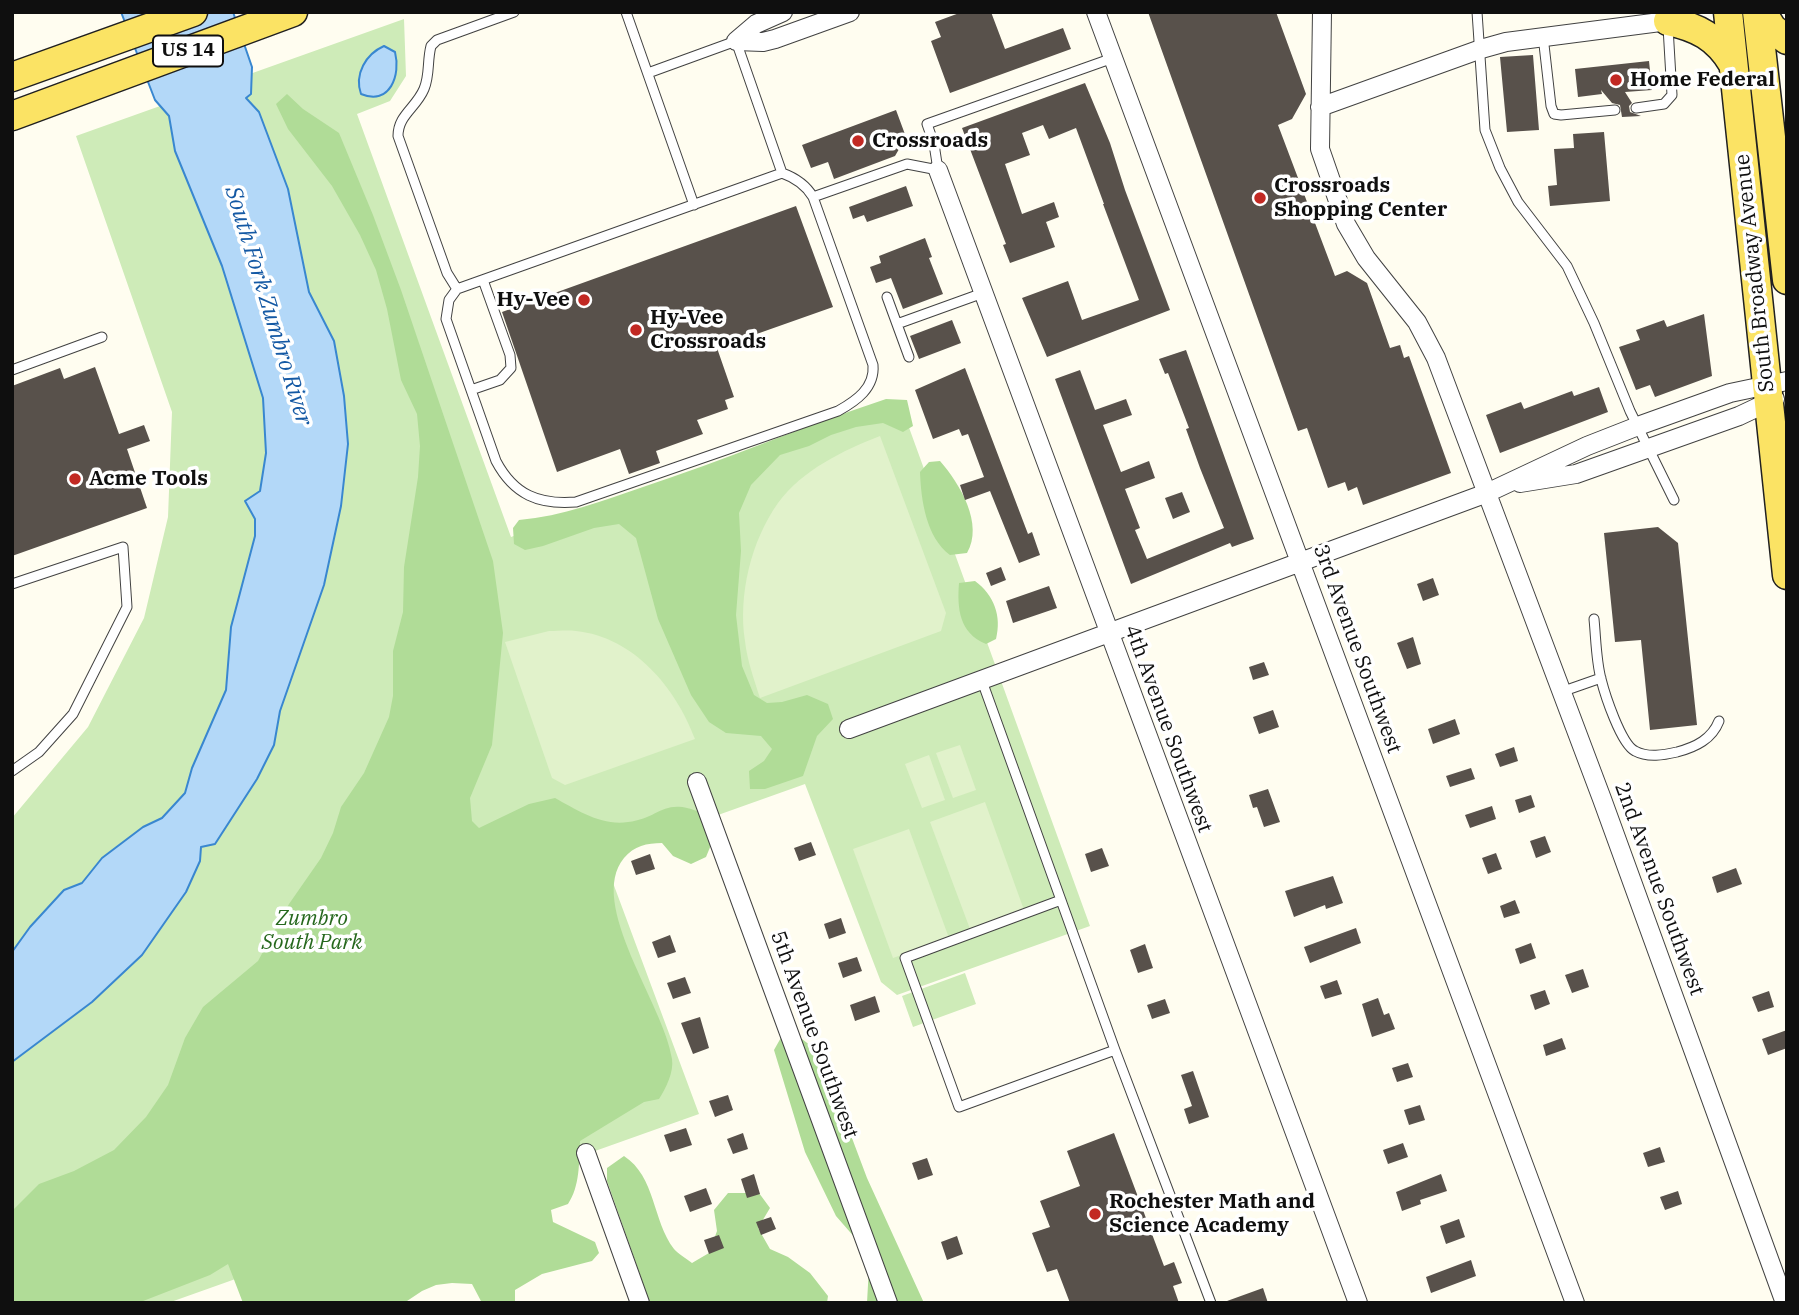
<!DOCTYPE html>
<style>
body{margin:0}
#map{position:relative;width:1799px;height:1315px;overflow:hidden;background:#fffdf0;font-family:"IBM Plex Serif",serif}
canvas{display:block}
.frame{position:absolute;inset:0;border:14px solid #0f0f0f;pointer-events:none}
</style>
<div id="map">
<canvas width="1799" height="1315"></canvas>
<div class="frame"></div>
</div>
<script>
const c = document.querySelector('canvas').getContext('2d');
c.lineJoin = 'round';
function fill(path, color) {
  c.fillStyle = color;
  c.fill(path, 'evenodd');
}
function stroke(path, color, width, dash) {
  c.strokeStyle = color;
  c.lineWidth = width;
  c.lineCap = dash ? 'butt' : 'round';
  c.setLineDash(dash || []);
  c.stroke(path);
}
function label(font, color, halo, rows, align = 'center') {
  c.font = font + ' "IBM Plex Serif",serif';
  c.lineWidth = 7;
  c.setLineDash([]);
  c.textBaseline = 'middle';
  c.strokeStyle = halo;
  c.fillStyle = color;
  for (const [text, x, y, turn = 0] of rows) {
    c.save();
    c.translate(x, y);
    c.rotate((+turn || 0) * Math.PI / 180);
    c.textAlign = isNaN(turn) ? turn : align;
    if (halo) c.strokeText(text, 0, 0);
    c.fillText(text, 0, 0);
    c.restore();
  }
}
fill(new Path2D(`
 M404 19 406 76 390 101 357 114 511 537 899 400 1090 926 897 995 881 982 805 784 603 856 699 1114 168 1303H12V818L88 727 144 618 168 517 172 412 76 136Z
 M965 973 976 1004 913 1027 902 996Z`), '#ceebb8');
fill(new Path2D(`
 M287 94 303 109 339 133 373 215 401 290 493 561 503 633 492 745 470 798 472 821 479 828 529 804 555 798C577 810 601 826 628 822 661 818 663 796 702 813L713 840 706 857 691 864 673 856 662 843C647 843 634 846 624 858 586 904 665 1006 672 1059 674 1072 666 1088 659 1099L644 1102 580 1141C579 1163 580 1186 568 1204L551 1210 553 1222 595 1242 599 1253 592 1261 542 1274 515 1290V1303H482L472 1284 452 1283 436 1285 422 1291 404 1303H243L228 1264 210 1275 138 1303H12V1211L39 1184 74 1171 114 1150 146 1117 168 1085 185 1038 203 1007 258 961 289 904 321 858 333 833 341 807 364 773 389 717 393 696V651L403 612 404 567 418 477 420 446 417 414 401 380 387 309 376 270 360 235 332 186 288 129 276 104Z
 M886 399 907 400 913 426 903 432 883 423 856 427 831 435 809 446 780 455 751 485 739 513 741 551 736 615 742 666 754 695 767 703 782 702 807 695 828 704 833 719 817 736 803 776 765 789H750L749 771 764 761 772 749 761 736 726 733 709 722 691 695 658 619 636 538 619 524 594 528 543 546 525 550 514 544 513 528 519 520C563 516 602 501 643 487 725 460 804 426 886 399Z
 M940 461C960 484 984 524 967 553L950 555C926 537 921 500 920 472L929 462Z
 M975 581C994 595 1002 616 996 639L986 644C959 633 957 608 959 583Z
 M783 1034 802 1039 820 1053 867 1178 924 1303H867L869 1266 856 1239 836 1216 805 1152 774 1050Z
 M624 1156C656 1177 652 1220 674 1249 678 1254 686 1258 692 1263L709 1253 717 1231 714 1210 728 1193H759L770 1208 758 1228 770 1249 788 1257 810 1273 828 1296 827 1303H650L607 1181V1168Z`), '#b0dc97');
fill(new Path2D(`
 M880 436 946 613 941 631 760 698C754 679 747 660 745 641 738 595 751 541 778 503 802 470 844 450 880 436Z
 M549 631C557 631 567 630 576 631 634 637 676 688 695 739L565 785 552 778 505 642Z
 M960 745 976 790 953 798 936 753Z
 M929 755 945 800 922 808 905 764Z
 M985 802 1024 910 970 929 930 822Z
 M909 829 949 938 893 958 853 849Z`), '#e1f2cb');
const water = new Path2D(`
 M121 12H233L252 67 251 94 246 98 259 112 288 189 309 292 334 341 344 396 348 444 341 506 324 585 280 711 274 745 257 779 215 844 201 847 200 861 186 892 142 955 92 1002 12 1062V952L30 927 64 890 82 883 102 858 143 827 162 818 185 793 192 768 226 690 231 627 255 536V519L245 501 260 491 266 453 263 398 222 266 175 151 169 116 155 100Z
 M384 46 395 52C401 75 390 106 361 94 354 74 366 54 384 46Z`);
fill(water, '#b3d8f8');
stroke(water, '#3987d0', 2);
fill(new Path2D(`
 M962 12H991L1005 49 1063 28 1071 49 950 93 931 41 941 37 935 22Z
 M1148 12H1276L1306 94 1292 119 1278 125 1335 276 1347 271 1367 283 1390 348 1400 345 1404 358 1409 356 1451 473 1363 505 1357 487 1348 491 1345 482 1328 488 1307 428 1298 431Z
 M1533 55 1539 130 1507 132 1500 57Z
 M1649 61 1652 90 1625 92 1632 103 1629 106 1630 112 1641 116 1622 117 1620 105 1612 103 1601 90 1602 94 1578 97 1575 69Z
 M1085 83 1110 143 1125 190 1170 310 1047 357 1022 298 1068 281 1082 320 1139 300 1103 204H1104L1076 128 1049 139 1043 125 1022 133 1030 155 1005 164 1022 214 1054 202 1059 217 1046 222 1055 247 1010 263 1003 245 1006 244 962 128Z
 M896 110 906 137 895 156 834 179 828 162 811 168 802 145Z
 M1604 132 1610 201 1550 206 1548 186 1557 185 1554 149 1574 148 1573 134Z
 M906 186 913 206 867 222 864 215 853 219 849 207Z
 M796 206 833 307 717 348 734 397 725 400 728 409 697 420 703 434 656 451 660 463 629 474 620 449 557 472 502 312Z
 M925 238 932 257 929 258 943 294 903 309 891 278 876 283 870 267 881 263 879 256Z
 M1704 314 1712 376 1655 397 1650 385 1636 390 1619 347 1640 340 1636 330 1664 320 1667 327Z
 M952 320 961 343 919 359 910 336Z
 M1186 350 1254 539 1232 547 1230 543 1131 584 1055 379 1080 370 1095 410 1126 399 1132 415 1103 425 1121 472 1149 461 1155 478 1125 489 1140 528 1135 530 1147 559 1224 528 1200 468 1186 429 1189 428 1168 373 1165 374 1159 359Z
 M95 367 119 434 144 425 150 441 127 449 147 508 12 556V386L60 368 64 379Z
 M965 368 1028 534 1032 532 1040 555 1019 563 990 491 965 500 960 485 984 477 968 434 962 436 959 429 933 439 915 390Z
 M1599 387 1608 412 1500 453 1486 415 1521 402 1524 409 1572 391 1574 396Z
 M1182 492 1190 512 1173 519 1165 498Z
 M1658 527 1678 543 1697 725 1650 730 1641 640 1615 642 1604 533Z
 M1001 567 1006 580 991 586 986 573Z
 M1433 578 1439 595 1423 601 1417 584Z
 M1049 586 1057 608 1013 623 1006 601Z
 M1413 637 1421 664 1407 669 1397 643Z
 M1264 662 1269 675 1253 680 1249 667Z
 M1273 710 1279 727 1259 734 1253 717Z
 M1455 719 1460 734 1433 744 1428 729Z
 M1514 747 1518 761 1500 767 1495 754Z
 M1471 768 1475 779 1450 787 1446 776Z
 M1268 789 1280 822 1264 827 1257 807 1253 808 1249 795Z
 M1531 795 1535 807 1519 813 1515 800Z
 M1492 806 1496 819 1470 828 1465 815Z
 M1545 836 1551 852 1536 858 1530 841Z
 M811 842 816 855 799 861 794 848Z
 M1102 848 1109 866 1091 872 1085 854Z
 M1496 853 1502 869 1488 874 1482 858Z
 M650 854 655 869 636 875 631 861Z
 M1736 868 1742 884 1717 893 1712 877Z
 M1333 876 1343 903 1326 909 1325 905 1294 917 1285 891Z
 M1515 900 1520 913 1504 918 1500 906Z
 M841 918 846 933 829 939 824 924Z
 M1356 928 1361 943 1310 963 1304 947Z
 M670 935 676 952 658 958 652 942Z
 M1531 943 1536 958 1520 964 1515 949Z
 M1145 944 1153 968 1138 973 1130 950Z
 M857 957 862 971 843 978 838 963Z
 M1583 969 1589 987 1572 993 1565 975Z
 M685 977 691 993 673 999 667 983Z
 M1337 980 1342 994 1325 999 1320 986Z
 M1545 990 1550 1004 1535 1010 1530 995Z
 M1769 991 1774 1007 1758 1012 1752 997Z
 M875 996 880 1012 855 1021 850 1005Z
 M1378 998 1384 1015 1389 1013 1395 1029 1372 1037 1362 1004Z
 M1165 999 1170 1013 1152 1019 1147 1005Z
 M700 1017 709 1048 693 1054 681 1023Z
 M1787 1030V1048L1768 1055 1762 1039Z
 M1562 1038 1566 1049 1546 1056 1543 1045Z
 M1408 1063 1413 1077 1397 1082 1392 1068Z
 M1193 1071 1209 1117 1189 1124 1184 1109 1192 1106 1181 1075Z
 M728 1095 733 1110 715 1117 709 1101Z
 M1420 1105 1425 1120 1409 1125 1404 1110Z
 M686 1128 692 1145 670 1152 664 1135Z
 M743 1133 748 1149 733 1154 727 1139Z
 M1114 1133 1164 1266 1174 1262 1182 1283 1173 1286 1179 1303H1070L1057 1269 1047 1272 1032 1233 1050 1227 1040 1201 1080 1186 1067 1151Z
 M1403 1143 1408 1157 1388 1164 1383 1150Z
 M1660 1147 1665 1162 1648 1167 1643 1153Z
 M927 1158 933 1175 918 1180 912 1163Z
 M754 1174 760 1194 747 1198 741 1179Z
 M1441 1174 1447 1191 1420 1200 1421 1204 1402 1211 1396 1192Z
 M706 1188 712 1204 690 1212 684 1196Z
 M1678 1191 1682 1204 1665 1210 1660 1197Z
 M771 1217 776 1229 761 1235 756 1222Z
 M1459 1219 1465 1237 1446 1244 1440 1226Z
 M719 1235 724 1248 709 1254 704 1240Z
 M957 1236 963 1254 947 1260 941 1242Z
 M1471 1260 1476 1276 1431 1293 1426 1277Z
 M1263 1288 1268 1303H1227V1301Z`), '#58514b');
const service = new Path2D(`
 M626 12 694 205
 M1477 12 1485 130 1500 168 1518 202 1567 266 1594 323 1630 411 1674 500
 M1543 36 1551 106 1554 114 1561 115 1615 110
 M648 73 736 41 782 173
 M1636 108 1664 104 1672 95 1668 27
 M782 173C796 178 806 185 813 197L873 365C875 388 856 401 838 411L576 502C539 505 514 495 496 461L446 319 449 300 457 289Z
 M813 197 907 164 938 170 934 144 927 124 1113 58
 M457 289 447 273 398 136C398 115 416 108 424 89 430 75 427 61 431 46L437 40 514 12
 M887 297 909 357
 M897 324 983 293
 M12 370 102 337
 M471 390 500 380 511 368 510 355 483 280
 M12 584 123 547 127 607 73 714 39 752 12 771
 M1594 619C1596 639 1596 660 1601 679 1605 695 1621 744 1635 751 1648 758 1664 755 1677 752 1696 747 1712 739 1719 721
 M982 681 1115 1050 1211 1303
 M1561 692 1601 678
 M1061 900 905 958 959 1107 1115 1050`);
const minor = new Path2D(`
 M1096 12 1575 1303
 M1322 12 1320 149 1346 224 1366 258 1417 322 1436 358 1602 799 1785 1303
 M736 41 763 42 775 39 850 12
 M736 41 756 24 783 12
 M1320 107 1481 49 1506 42 1668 21
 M938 170 1358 1303
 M1520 483 1576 474 1739 416 1775 399
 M849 729 1487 493 1587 446 1638 426 1730 393 1787 381
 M697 782 888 1303
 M586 1153 640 1303`);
const primary = new Path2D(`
 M1728 12 1787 575
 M1757 12 1787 280
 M1762 12 1772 28 1787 40
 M1668 21C1697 27 1717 37 1733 64
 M12 77 193 12
 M12 116 293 12`);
stroke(service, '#424242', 11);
stroke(minor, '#424242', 20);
stroke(primary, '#202020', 31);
stroke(service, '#fff', 9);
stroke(minor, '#fff', 18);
stroke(primary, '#fbe364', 28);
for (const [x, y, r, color] of [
 [1616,80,7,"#c22923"],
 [858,141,7,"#c22923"],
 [1260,198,7,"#c22923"],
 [584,300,7,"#c22923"],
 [636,330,7,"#c22923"],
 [75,479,7,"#c22923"],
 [1095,1214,7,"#c22923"]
]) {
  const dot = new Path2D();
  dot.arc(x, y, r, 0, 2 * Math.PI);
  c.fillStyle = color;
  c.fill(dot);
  stroke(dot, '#fff', 2.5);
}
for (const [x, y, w] of [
 [188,51,70]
]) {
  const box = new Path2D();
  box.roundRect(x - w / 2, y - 15.5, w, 31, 5);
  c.fillStyle = '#fff';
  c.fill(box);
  stroke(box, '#0f0f0f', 2);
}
label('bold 19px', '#0f0f0f', null, [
 ["US 14",188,51]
]);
label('bold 21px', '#0f0f0f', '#fff', [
 ["Home Federal",1630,80],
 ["Crossroads",872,141],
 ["Crossroads",1274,186],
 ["Shopping Center",1274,210],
 ["Hy-Vee",570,300,"right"],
 ["Hy-Vee",650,318],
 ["Crossroads",650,342],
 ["Acme Tools",89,479],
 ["Rochester Math and",1109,1202],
 ["Science Academy",1109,1226]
], 'left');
label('21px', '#0f0f0f', '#fff', [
 ["South Broadway Avenue",1755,273,-96],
 ["3rd Avenue Southwest",1357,649,70],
 ["4th Avenue Southwest",1168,729,70],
 ["2nd Avenue Southwest",1659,889,70],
 ["5th Avenue Southwest",814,1035,70]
]);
label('italic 21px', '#26681d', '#fff', [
 ["Zumbro",312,919],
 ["South Park",312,943]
]);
label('italic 23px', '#1459a4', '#fff', [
 ["South Fork Zumbro River",268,306,73]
]);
</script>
